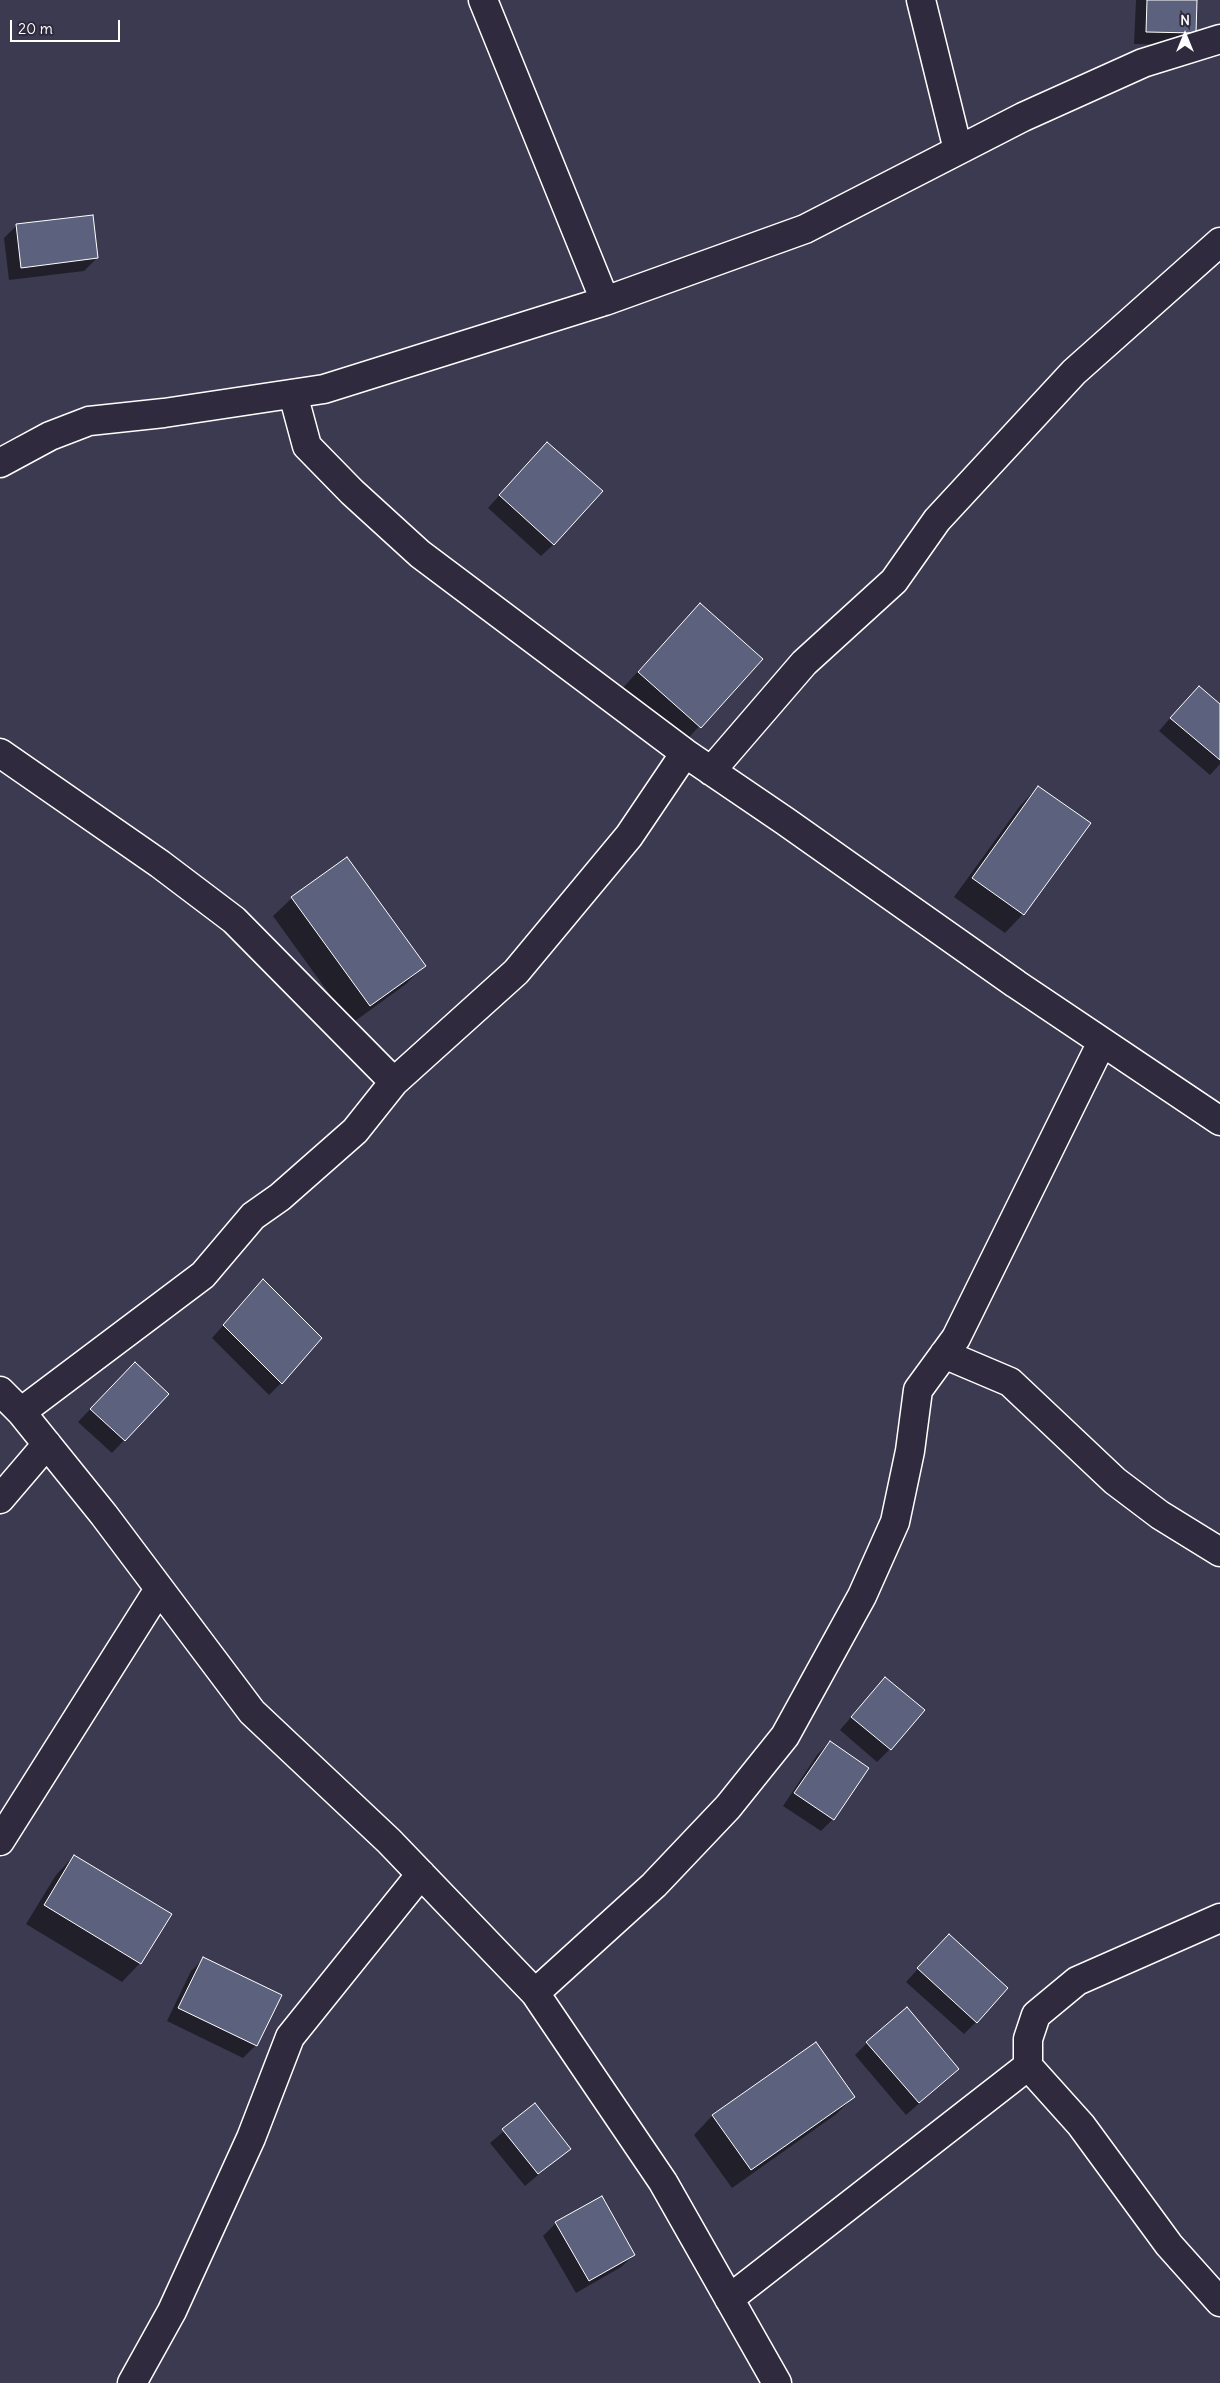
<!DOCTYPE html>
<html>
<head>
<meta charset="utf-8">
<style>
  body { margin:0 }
  #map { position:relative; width:1220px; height:2383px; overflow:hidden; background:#3c3a50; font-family:Delius,sans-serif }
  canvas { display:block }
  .north { position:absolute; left:1160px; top:10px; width:50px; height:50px; -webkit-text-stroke:4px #2f2a3d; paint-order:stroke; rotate:0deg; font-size:14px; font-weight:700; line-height:20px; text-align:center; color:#fff }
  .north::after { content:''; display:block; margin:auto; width:18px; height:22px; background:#fff; clip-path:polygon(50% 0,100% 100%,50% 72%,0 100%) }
  .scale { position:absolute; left:10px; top:20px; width:110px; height:22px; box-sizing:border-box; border:2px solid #fff; border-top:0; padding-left:6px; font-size:15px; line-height:18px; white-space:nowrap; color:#fff; -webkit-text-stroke:4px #2f2a3d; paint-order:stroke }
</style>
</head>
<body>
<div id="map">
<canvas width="1220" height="2383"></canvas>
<div class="north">N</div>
<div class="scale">20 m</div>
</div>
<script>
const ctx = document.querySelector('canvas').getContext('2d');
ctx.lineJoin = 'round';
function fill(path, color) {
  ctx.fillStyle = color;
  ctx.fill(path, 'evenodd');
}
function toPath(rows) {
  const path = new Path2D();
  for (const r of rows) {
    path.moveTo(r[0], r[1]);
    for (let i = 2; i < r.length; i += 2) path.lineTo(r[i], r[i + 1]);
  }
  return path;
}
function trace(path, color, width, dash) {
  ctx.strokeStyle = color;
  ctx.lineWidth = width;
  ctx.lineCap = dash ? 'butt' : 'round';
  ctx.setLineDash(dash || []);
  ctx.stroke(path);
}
fill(toPath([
  [1136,0,1196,0,1194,33,1182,45,1134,44],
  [17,225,97,258,84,271,9,280,4,238],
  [535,456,554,544,541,556,488,508],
  [700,604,761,659,681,746,620,691],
  [1186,700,1220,706,1220,764,1210,775,1159,731],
  [1038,787,1023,914,1005,933,954,897,1020,806],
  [347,858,424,966,406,984,351,1024,273,916,292,898],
  [263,1281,281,1383,269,1395,212,1338],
  [122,1376,167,1394,112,1453,78,1422],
  [885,1678,890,1749,877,1762,840,1730],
  [830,1742,833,1819,821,1831,783,1806,817,1755],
  [74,1856,140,1963,122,1982,26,1924,56,1875],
  [937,1948,976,2022,964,2034,906,1982],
  [204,1958,256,2045,243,2058,167,2021,191,1971],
  [816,2043,854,2097,835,2115,732,2188,694,2135,712,2116],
  [867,2043,958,2069,906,2115,855,2055],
  [535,2105,569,2149,525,2186,490,2143],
  [556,2223,634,2255,621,2267,576,2293,543,2236]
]), '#0007');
const building = toPath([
  [1147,0,1197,0,1196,33,1146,32,1147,0],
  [93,215,98,258,21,268,16,224,93,215],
  [547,442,603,491,554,545,499,495,547,442],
  [700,603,763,659,701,728,638,672,700,603],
  [1199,686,1220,704,1220,760,1170,718,1199,686],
  [1038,786,1091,823,1024,915,972,878,1038,786],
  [347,857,426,966,370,1006,291,897,347,857],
  [263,1279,322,1338,282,1384,223,1325,263,1279],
  [135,1362,169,1394,125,1441,90,1409,135,1362],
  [885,1677,925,1710,891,1750,851,1717,885,1677],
  [830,1741,869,1768,834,1820,794,1793,830,1741],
  [74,1855,172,1914,141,1964,44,1905,74,1855],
  [949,1934,1008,1988,977,2023,917,1968,949,1934],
  [203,1957,282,1995,257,2046,178,2008,203,1957],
  [907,2007,959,2069,919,2103,866,2042,907,2007],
  [816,2042,855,2097,751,2170,712,2115,816,2042],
  [535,2103,571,2149,538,2174,502,2129,535,2103],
  [602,2196,635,2255,589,2281,555,2222,602,2196]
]);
fill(building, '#5c617d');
trace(building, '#fff', 1);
const street = toPath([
  [483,0,605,301],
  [921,0,958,150],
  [293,394,307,446,352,492,420,554,685,753,785,821,1016,984,1220,1121],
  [0,463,50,436,89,421,164,413,324,389,605,301,805,229,1023,117,1143,63,1220,39],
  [0,753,160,864,234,920,394,1082],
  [711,771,804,663,894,581,937,520,1074,372,1220,242],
  [944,1354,1010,1382,1115,1481,1160,1515,1220,1552],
  [0,1391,21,1412,104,1515,252,1712,389,1841,535,1993,663,2182,777,2383],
  [21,1412,203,1275,253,1216,280,1197,355,1131,394,1082,516,972,629,836,685,753],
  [0,1499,47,1444],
  [0,1841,159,1589],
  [535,1993,654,1885,728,1807,785,1736,862,1596,895,1522,910,1451,918,1390,956,1338,1102,1042],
  [1028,2066,1081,2125,1169,2245,1220,2302],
  [729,2299,1028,2066,1028,2039,1036,2015,1077,1981,1220,1918],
  [132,2383,172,2311,251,2138,290,2037,421,1874]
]);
trace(street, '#fff', 31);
trace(street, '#2f2a3d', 28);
</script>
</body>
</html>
